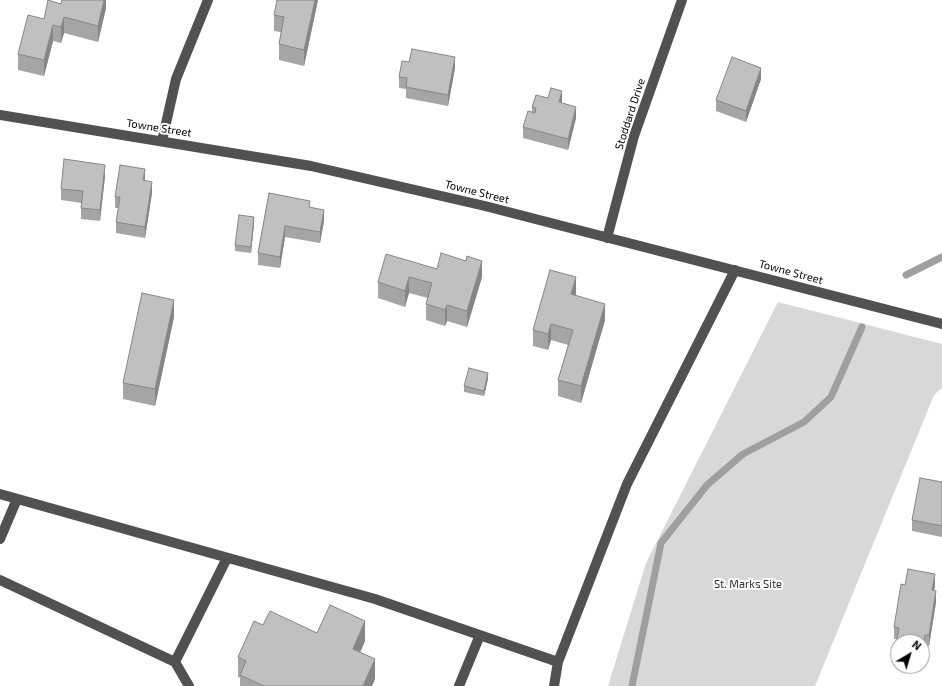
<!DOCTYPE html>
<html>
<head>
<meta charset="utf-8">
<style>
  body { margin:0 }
  #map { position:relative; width:942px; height:686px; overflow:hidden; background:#fff; font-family:"Exo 2",sans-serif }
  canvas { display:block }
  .north { position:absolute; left:890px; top:634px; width:40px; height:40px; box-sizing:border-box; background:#fff; border:1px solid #999; border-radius:50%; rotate:38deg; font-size:11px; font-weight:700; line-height:16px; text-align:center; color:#000 }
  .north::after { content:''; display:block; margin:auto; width:14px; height:18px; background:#000; clip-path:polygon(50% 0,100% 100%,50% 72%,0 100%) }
</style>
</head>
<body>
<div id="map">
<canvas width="942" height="686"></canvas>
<div class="north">N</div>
</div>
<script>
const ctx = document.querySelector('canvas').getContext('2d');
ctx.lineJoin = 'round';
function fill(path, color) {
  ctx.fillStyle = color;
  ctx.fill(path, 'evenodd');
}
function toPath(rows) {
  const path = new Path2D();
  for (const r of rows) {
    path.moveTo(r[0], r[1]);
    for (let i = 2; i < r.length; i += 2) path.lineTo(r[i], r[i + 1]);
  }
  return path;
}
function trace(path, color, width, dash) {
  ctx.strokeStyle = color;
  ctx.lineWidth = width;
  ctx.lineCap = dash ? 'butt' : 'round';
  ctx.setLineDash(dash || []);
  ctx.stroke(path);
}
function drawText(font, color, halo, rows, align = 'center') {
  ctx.font = font + ' "Exo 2",sans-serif';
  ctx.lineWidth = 4;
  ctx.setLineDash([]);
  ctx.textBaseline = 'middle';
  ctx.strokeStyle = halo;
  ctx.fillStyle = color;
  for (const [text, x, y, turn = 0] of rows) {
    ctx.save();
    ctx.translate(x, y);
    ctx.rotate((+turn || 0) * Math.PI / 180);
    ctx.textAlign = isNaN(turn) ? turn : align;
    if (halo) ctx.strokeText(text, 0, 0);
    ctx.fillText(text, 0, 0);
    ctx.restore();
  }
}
fill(toPath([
  [778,302,942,344,942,388,934,395,815,686,608,686,646,563]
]), '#d8d8d8');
trace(toPath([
  [906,275,942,257],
  [632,686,661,543,707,485,743,454,804,422,831,397,862,327]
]), '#9f9f9f', 7);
trace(toPath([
  [0,115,311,166,485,206,942,324],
  [162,141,176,79,208,0],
  [607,238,634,136,682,0],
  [0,494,375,599,558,662],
  [0,539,17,499],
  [0,580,175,662,227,558],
  [175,662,189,686],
  [459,686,480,635],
  [554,686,558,662,627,484,735,270]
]), '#515151', 10);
fill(toPath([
  [106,0,106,8,98,42,64,33,61,43,53,41,44,76,18,70,18,54,44,19,61,4],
  [318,0,304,66,279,60,279,44,281,32,274,31,274,15],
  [409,62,455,68,448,106,406,98,406,89,399,88,399,77],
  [761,79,746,122,716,111,716,100],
  [562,103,576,118,568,150,523,138,523,127,532,112,532,107],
  [105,176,100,221,81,219,81,203,61,200,61,189],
  [144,181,152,193,145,238,116,233,116,222,119,208,115,208,115,197],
  [269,193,310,207,324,221,320,243,285,237,280,268,258,265,258,253],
  [254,223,251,253,235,251,235,245],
  [437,269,482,277,467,327,447,321,445,326,426,320,426,304,428,298,409,293,405,307,378,298,378,282],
  [576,293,576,295,605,320,581,403,558,396,558,380,568,345,551,340,548,350,533,346,533,330],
  [174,317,155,406,123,399,123,383],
  [488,379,484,396,464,392,464,386],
  [942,482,942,537,912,531,912,520],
  [905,585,935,585,934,591,936,602,929,646,925,646,922,663,922,642,898,642,898,662,895,662,895,650,897,639,894,639,894,627],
  [263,625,317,633,365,641,360,652,375,679,372,686,240,686,240,678,238,677,238,657]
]), '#a5a5a5');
fill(toPath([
  [104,0,106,0,106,8,98,42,98,26],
  [315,0,318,0,304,66,304,50],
  [64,17,64,33,61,43,61,27],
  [53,25,53,41,44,76,44,60],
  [455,57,455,68,448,106,448,95],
  [761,68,761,79,746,122,746,111],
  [562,91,562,102,559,113,559,102],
  [576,107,576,118,568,150,568,139],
  [105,165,105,176,100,221,100,210],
  [145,169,145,180,143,192,143,180],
  [152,182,152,193,145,238,145,227],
  [324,210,324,221,320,243,320,232],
  [254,217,254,223,251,253,251,247],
  [285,226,285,237,280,268,280,257],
  [482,261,482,277,467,327,467,311],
  [409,277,409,293,405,307,405,291],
  [576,277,576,293,571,310,571,294],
  [174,300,174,317,155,406,155,389],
  [605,304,605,320,581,403,581,386],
  [447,305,447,321,445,326,445,310],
  [551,324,551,340,548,350,548,334],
  [488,373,488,379,484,396,484,391],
  [935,574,935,585,932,602,932,590],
  [936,591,936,602,929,646,929,635],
  [365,621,365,641,353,669,353,649],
  [925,635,925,646,922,663,922,651],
  [375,659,375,679,372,686,363,686]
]), '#868686');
const building = toPath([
  [48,0,61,4,62,0,104,0,98,26,64,17,61,27,53,25,44,60,18,54,28,15,44,19,48,0],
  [277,0,315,0,304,50,279,44,284,17,274,15,277,0],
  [412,49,455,57,448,95,406,87,407,78,399,77,402,61,409,62,412,49],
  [732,57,761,68,746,111,716,100,732,57],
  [551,88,562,91,559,102,576,107,568,139,523,127,528,111,535,113,536,108,532,107,536,95,548,98,551,88],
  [64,159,105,165,100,210,81,208,83,191,61,189,64,159],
  [120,165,145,169,143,180,152,182,145,227,116,222,120,197,115,197,120,165],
  [269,193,310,201,309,207,324,210,320,232,285,226,280,257,258,253,269,193],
  [239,215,254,217,251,247,235,245,239,215],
  [441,253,466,261,467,256,482,261,467,311,447,305,445,310,426,304,432,283,409,277,405,291,378,282,386,254,437,269,441,253],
  [550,270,576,277,571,294,605,304,581,386,558,380,573,330,551,324,548,334,533,330,550,270],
  [142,293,174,300,155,389,123,383,142,293],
  [469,368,488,373,484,391,464,386,469,368],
  [920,478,942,482,942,526,912,520,920,478],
  [908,569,935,574,932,590,936,591,929,635,925,635,922,651,922,642,898,642,898,651,895,650,899,628,894,627,901,584,905,585,908,569],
  [330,605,365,621,353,649,375,659,363,686,264,686,240,675,246,661,238,657,254,621,263,625,270,611,317,633,330,605]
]);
fill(building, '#c0c0c0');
trace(building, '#868686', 1);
drawText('11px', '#000', '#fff', [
  ["Stoddard Drive",630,114,-72],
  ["Towne Street",159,128,9],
  ["Towne Street",477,192,14],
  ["Towne Street",791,272,15]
]);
drawText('11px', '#2f2f2f', '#fff', [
  ["St. Marks Site",748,584]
]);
</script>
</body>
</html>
